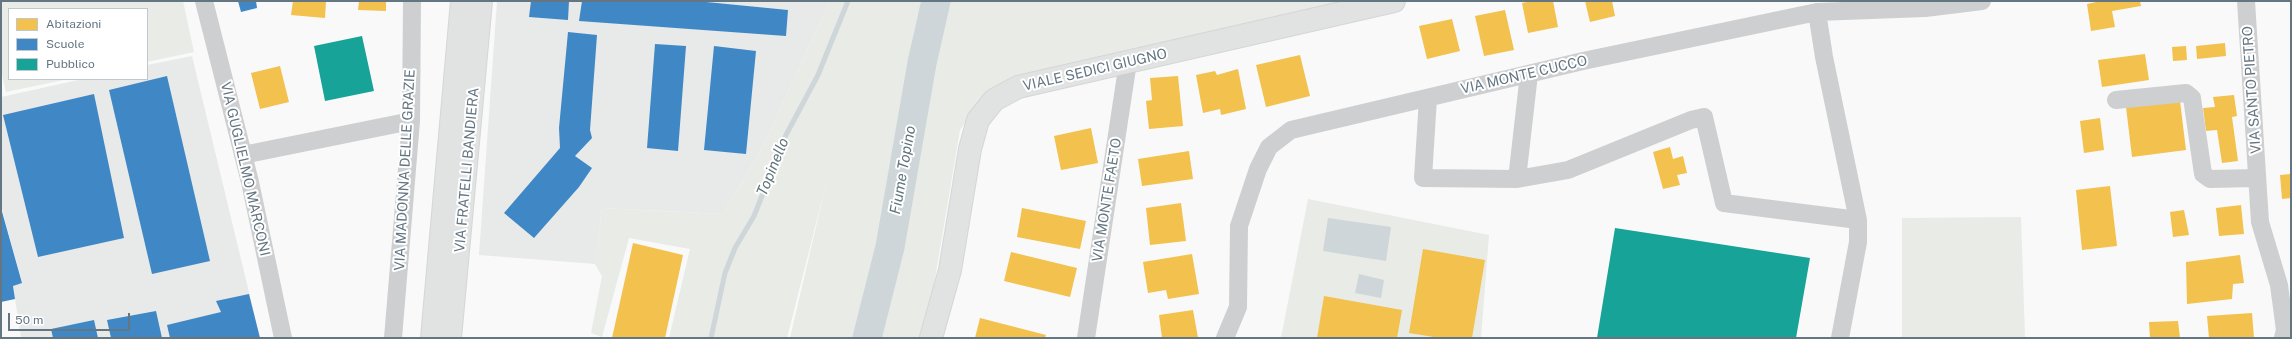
<!DOCTYPE html>
<html>
<head>
<meta charset="utf-8">
<style>
  body { margin:0 }
  #map { position:relative; width:2292px; height:339px; overflow:hidden; background:#f9f9f9; font-family:"Public Sans",sans-serif }
  canvas { display:block }
  .frame { position:absolute; inset:0; border:2px solid #657683; pointer-events:none }
  .legend { position:absolute; left:8px; top:8px; width:140px; height:72px; box-sizing:border-box; background:#fff; border:1px solid #c1c8cd; margin:0; padding:5px 7px; list-style:none; font-size:12px; color:#657683 }
  .legend li { display:flex; align-items:center; gap:8px; height:20px }
  .legend b { width:20px; border:1px solid #c1c8cd }
  .scale { position:absolute; left:8px; top:313px; width:122px; height:18px; box-sizing:border-box; border:2px solid #657683; border-top:0; padding-left:5px; font-size:12px; line-height:14px; white-space:nowrap; color:#657683; -webkit-text-stroke:3px #fff; paint-order:stroke }
</style>
</head>
<body>
<div id="map">
<canvas width="2292" height="339"></canvas>
<div class="frame"></div>
<ul class="legend">
<li><b style="height:11px;background:#f2c14e"></b>Abitazioni</li>
<li><b style="height:11px;background:#3f88c5"></b>Scuole</li>
<li><b style="height:11px;background:#17a398"></b>Pubblico</li>
</ul>
<div class="scale">50 m</div>
</div>
<script>
const ctx = document.querySelector('canvas').getContext('2d');
ctx.lineJoin = 'round';
function fill(path, color) {
  ctx.fillStyle = color;
  ctx.fill(path, 'evenodd');
}
function toPath(rows) {
  const path = new Path2D();
  for (const r of rows) {
    path.moveTo(r[0], r[1]);
    for (let i = 2; i < r.length; i += 2) path.lineTo(r[i], r[i + 1]);
  }
  return path;
}
function trace(path, color, width, dash) {
  ctx.strokeStyle = color;
  ctx.lineWidth = width;
  ctx.lineCap = dash ? 'butt' : 'round';
  ctx.setLineDash(dash || []);
  ctx.stroke(path);
}
function drawText(font, color, halo, rows, align = 'center') {
  ctx.font = font + ' "Public Sans",sans-serif';
  ctx.lineWidth = 4;
  ctx.setLineDash([]);
  ctx.textBaseline = 'middle';
  ctx.strokeStyle = halo;
  ctx.fillStyle = color;
  for (const [text, x, y, turn = 0] of rows) {
    ctx.save();
    ctx.translate(x, y);
    ctx.rotate((+turn || 0) * Math.PI / 180);
    ctx.textAlign = isNaN(turn) ? turn : align;
    if (halo) ctx.strokeText(text, 0, 0);
    ctx.fillText(text, 0, 0);
    ctx.restore();
  }
}
fill(toPath([
  [497,1,830,1,761,150,723,214,602,208,595,264,479,255],
  [192,56,260,338,21,338,13,286,22,282,1,206,1,97,83,79,147,79,147,65]
]), '#e8e9e9');
fill(toPath([
  [1,1,183,1,194,52,147,62,147,9,9,9,9,79,68,79,6,92,1,71],
  [830,1,1342,1,1054,70,989,90,960,130,927,326,923,338,790,338,826,184,787,338,669,338,690,249,629,238,602,337,591,333,602,276,595,264,602,208,723,214,761,150],
  [1308,199,1489,235,1481,338,1281,338],
  [2021,217,2025,338,1902,338,1902,218]
]), '#e8ebe6');
fill(toPath([
  [1328,218,1391,227,1386,261,1323,251],
  [1359,274,1384,280,1381,298,1355,293]
]), '#ced6d9');
fill(toPath([
  [293,1,326,1,325,18,291,15],
  [359,1,386,1,386,11,358,10],
  [1532,1,1553,1,1558,27,1528,33,1522,3],
  [1585,1,1612,1,1615,16,1590,22],
  [2101,1,2140,1,2141,6,2112,11,2115,27,2091,31,2087,4],
  [1505,10,1514,50,1484,56,1475,16],
  [1452,19,1460,51,1427,59,1419,26],
  [2225,43,2226,56,2197,59,2196,46],
  [2186,46,2187,60,2173,61,2172,47],
  [2145,54,2149,80,2102,87,2098,60],
  [1300,55,1310,96,1266,107,1256,65],
  [280,66,289,102,260,109,251,73],
  [1238,69,1246,109,1221,115,1220,109,1203,113,1196,75,1215,71,1217,75],
  [1178,76,1183,126,1149,129,1146,101,1152,100,1150,78],
  [2234,95,2237,116,2232,117,2238,161,2222,163,2217,130,2206,131,2203,108,2215,107,2213,97],
  [2180,101,2186,150,2132,157,2126,107],
  [2100,118,2104,150,2084,153,2080,121],
  [1091,128,1098,163,1061,170,1054,136],
  [1670,147,1673,159,1683,156,1687,173,1677,175,1680,185,1663,189,1653,152],
  [1189,151,1193,179,1142,186,1138,159],
  [2291,174,2291,198,2282,199,2280,175],
  [2110,186,2117,246,2082,250,2076,190],
  [1181,203,1186,241,1150,245,1146,208],
  [2241,205,2244,234,2219,236,2216,208],
  [1022,208,1086,221,1080,249,1017,237],
  [2184,210,2189,235,2173,237,2170,212],
  [633,243,683,255,665,338,612,338],
  [1423,249,1485,260,1472,338,1440,338,1409,333],
  [1011,252,1077,268,1070,297,1004,281],
  [1192,254,1199,294,1168,299,1166,290,1148,293,1143,262],
  [2240,255,2244,283,2233,284,2232,299,2187,304,2186,262],
  [1324,296,1402,310,1397,338,1317,338],
  [1193,310,1198,338,1162,338,1159,315],
  [2252,313,2254,338,2209,338,2207,316],
  [980,318,1046,335,1045,338,975,338],
  [2178,321,2180,338,2150,338,2149,322]
]), '#f2c14e');
fill(toPath([
  [238,1,256,1,257,8,241,12],
  [531,1,569,1,568,20,529,17],
  [582,1,696,1,788,10,786,36,579,21],
  [568,32,597,35,590,130,592,138,575,156,592,168,579,187,534,238,504,213,560,148,559,128],
  [655,44,686,46,678,151,647,148],
  [714,46,756,51,746,154,704,150],
  [167,76,210,261,152,274,109,90],
  [94,94,124,238,38,257,3,115],
  [1,208,22,283,13,286,15,299,1,302],
  [249,294,260,338,170,338,167,325,221,312,216,301],
  [156,311,162,338,111,338,107,320],
  [94,320,98,338,53,338,51,329]
]), '#3f88c5');
fill(toPath([
  [362,36,374,91,325,101,314,46],
  [1615,228,1810,258,1796,338,1597,338]
]), '#17a398');
trace(toPath([
  [711,338,725,273,735,248,754,216,786,135,818,75,848,1]
]), '#ced6d9', 5);
trace(toPath([
  [867,338,890,247,922,63,936,1]
]), '#ced6d9', 29);
const secondary = toPath([
  [432,338,462,1],
  [450,338,481,1],
  [931,338,950,270,970,149,978,120,994,100,1018,87,1394,1]
]);
trace(secondary, '#d5d6d7', 24);
trace(toPath([
  [204,1,250,182,283,338],
  [2246,1,2260,222,2279,285,2285,330,2283,338],
  [1428,98,1423,178,1517,179,1568,170,1691,120,1704,117,1724,203,1858,220,1824,57,1817,12],
  [2116,100,2186,93,2192,98,2203,174,2210,179,2257,178],
  [243,155,411,121],
  [1517,179,1529,74],
  [393,338,411,121,412,1],
  [1086,338,1128,62],
  [1225,338,1238,307,1239,226,1258,169,1269,147,1291,130,1583,61,1817,12,1925,8,1982,1],
  [1840,338,1858,242,1858,220]
]), '#cecfd0', 18);
trace(secondary, '#e1e2e2', 22);
drawText('14px', '#657683', '#fff', [
  ["VIALE SEDICI GIUGNO",1095,70,-13],
  ["VIA MONTE CUCCO",1524,75,-13],
  ["VIA SANTO PIETRO",2252,90,-94],
  ["VIA GUGLIELMO MARCONI",245,169,77],
  ["VIA MADONNA DELLE GRAZIE",405,170,-87],
  ["VIA FRATELLI BANDIERA",467,170,-85],
  ["VIA MONTE FAETO",1107,200,-81]
]);
drawText('italic 15px', '#60757c', '#fff', [
  ["Topinello",773,167,-68],
  ["Fiume Topino",903,170,-80]
]);
</script>
</body>
</html>
